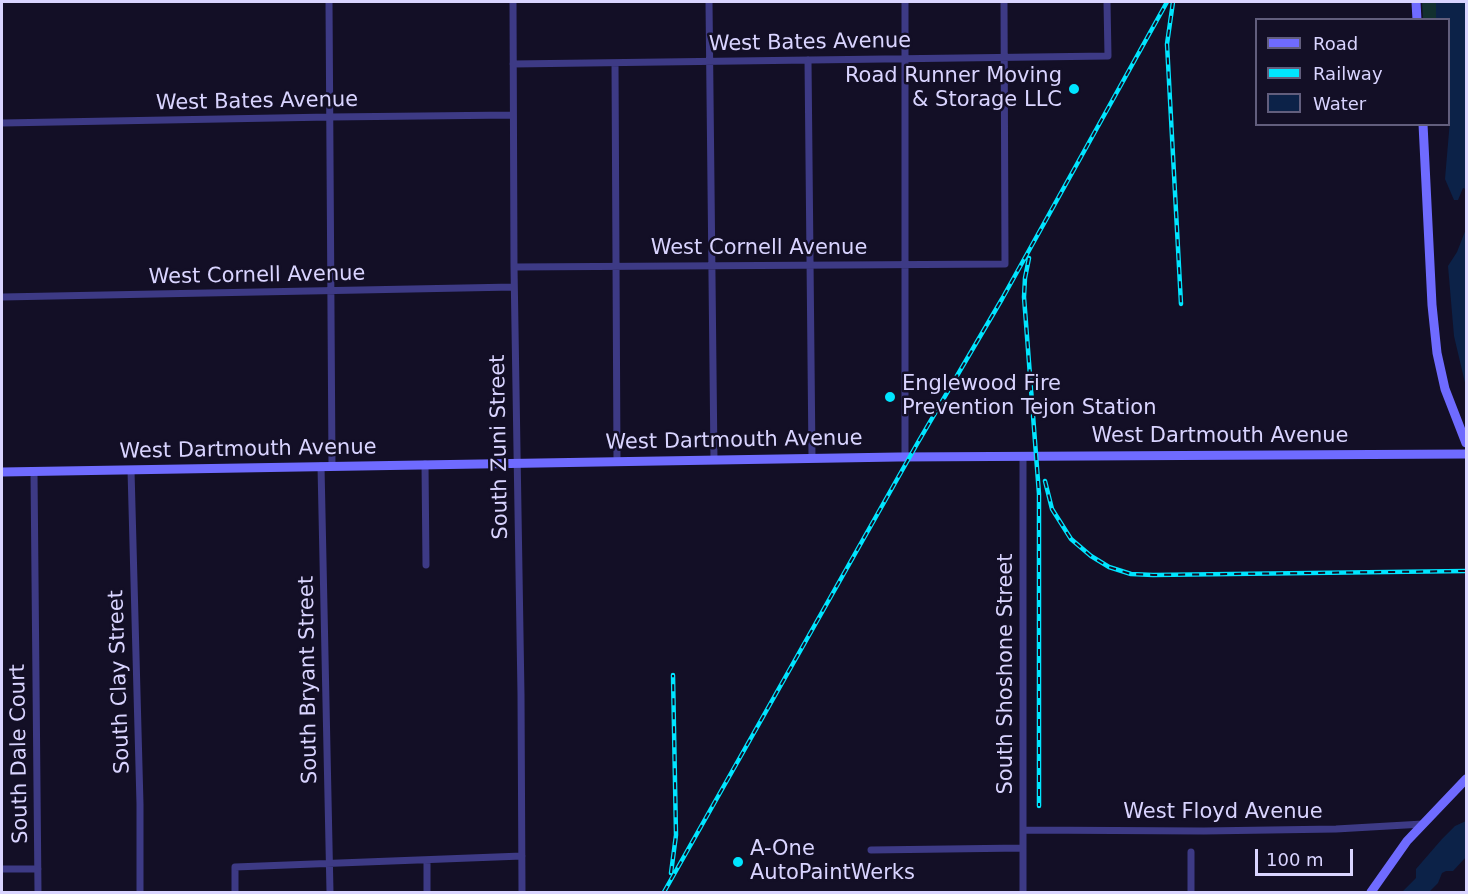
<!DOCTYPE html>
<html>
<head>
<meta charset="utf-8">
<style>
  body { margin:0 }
  #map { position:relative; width:1468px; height:894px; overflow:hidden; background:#130f26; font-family:"DejaVu Sans",sans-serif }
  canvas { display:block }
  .frame { position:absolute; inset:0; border:3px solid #d9d4ff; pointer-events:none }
  .legend { position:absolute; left:1255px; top:18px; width:195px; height:108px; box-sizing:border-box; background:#130f26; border:2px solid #625e7d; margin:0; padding:8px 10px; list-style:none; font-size:18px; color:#d9d4ff }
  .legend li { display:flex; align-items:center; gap:12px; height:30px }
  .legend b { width:30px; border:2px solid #625e7d }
  .scale { position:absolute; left:1255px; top:849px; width:98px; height:27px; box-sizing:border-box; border:3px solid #d9d4ff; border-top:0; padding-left:8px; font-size:18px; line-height:21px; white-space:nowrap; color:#d9d4ff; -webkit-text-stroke:4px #130f26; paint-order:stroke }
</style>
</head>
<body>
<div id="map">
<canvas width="1468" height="894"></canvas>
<div class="frame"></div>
<ul class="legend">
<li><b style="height:8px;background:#6f6bff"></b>Road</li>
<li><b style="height:8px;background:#00e5ff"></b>Railway</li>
<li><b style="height:16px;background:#0c2248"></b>Water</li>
</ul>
<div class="scale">100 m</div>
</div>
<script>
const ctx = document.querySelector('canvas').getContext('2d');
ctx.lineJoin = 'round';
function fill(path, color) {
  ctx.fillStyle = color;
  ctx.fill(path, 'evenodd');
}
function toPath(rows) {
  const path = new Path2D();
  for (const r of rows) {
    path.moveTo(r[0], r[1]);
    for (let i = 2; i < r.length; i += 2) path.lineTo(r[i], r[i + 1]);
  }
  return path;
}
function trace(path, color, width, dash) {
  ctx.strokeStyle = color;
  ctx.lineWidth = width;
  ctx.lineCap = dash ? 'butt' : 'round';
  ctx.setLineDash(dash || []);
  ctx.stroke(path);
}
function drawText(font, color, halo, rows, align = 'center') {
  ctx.font = font + ' "DejaVu Sans",sans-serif';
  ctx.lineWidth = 5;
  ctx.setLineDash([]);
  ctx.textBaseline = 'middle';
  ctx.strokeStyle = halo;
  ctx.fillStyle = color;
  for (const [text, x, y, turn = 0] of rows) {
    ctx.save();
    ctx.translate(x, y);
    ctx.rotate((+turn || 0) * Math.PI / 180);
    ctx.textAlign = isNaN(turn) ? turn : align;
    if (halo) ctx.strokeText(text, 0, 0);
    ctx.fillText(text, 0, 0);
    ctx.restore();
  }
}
fill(toPath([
  [1422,2,1436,2,1436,19,1423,19]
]), '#12302f');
fill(toPath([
  [1436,2,1466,2,1466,189,1463,188,1458,200,1454,200,1445,179,1450,120,1448,107,1448,20,1436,19],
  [1466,229,1466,387,1454,336,1448,266,1457,252],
  [1466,821,1466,857,1453,871,1446,871,1442,873,1438,883,1429,892,1402,892,1416,878,1416,869,1442,839,1455,826]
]), '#0c2248');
trace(toPath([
  [329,2,332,466],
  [513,2,514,267,521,694,522,892],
  [709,2,714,460],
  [905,2,905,457],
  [808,60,812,458],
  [615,63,617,461],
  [513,64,1108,56,1107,2],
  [2,123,330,117,513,115],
  [514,267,1005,264,1004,2],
  [2,297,514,287],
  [425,464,426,565],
  [321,466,330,892],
  [131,470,140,804,140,892],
  [34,472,38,892],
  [1023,830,1204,831,1336,829,1423,824],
  [871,850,1023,848],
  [1191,852,1191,892],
  [427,861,427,892],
  [2,869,38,869],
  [235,892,235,867,522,856],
  [1023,892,1023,456]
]), '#3d3a85', 7);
trace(toPath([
  [1416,2,1417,20],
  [1423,124,1432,305,1437,353,1445,389,1466,443],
  [2,472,898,457,1466,454],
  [1371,892,1407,841,1466,779]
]), '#6f6bff', 9);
const rail = toPath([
  [1173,2,1167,44,1181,304],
  [1029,258,1025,278,1024,297,1039,494,1039,806],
  [1045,481,1052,509,1071,539,1091,556,1109,567,1131,574,1153,575,1466,571],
  [671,873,676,835,673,675],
  [664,892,917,444,1002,299,1167,2]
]);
trace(rail, '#00e5ff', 4.5);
trace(rail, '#130f26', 2, [7]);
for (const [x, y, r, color] of [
  [1074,89,6,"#00e5ff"],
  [890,397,6,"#00e5ff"],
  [738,862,6,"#00e5ff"]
]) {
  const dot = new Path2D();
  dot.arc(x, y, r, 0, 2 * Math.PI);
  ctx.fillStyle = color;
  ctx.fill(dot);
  trace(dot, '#130f26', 2);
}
drawText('21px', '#d9d4ff', '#130f26', [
  ["West Bates Avenue",810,43,-1],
  ["West Bates Avenue",257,102,-1],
  ["West Cornell Avenue",759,249],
  ["West Cornell Avenue",257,276,-1],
  ["West Dartmouth Avenue",1220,437],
  ["West Dartmouth Avenue",734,441,-1],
  ["South Zuni Street",500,447,-91],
  ["West Dartmouth Avenue",248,450,-1],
  ["South Shoshone Street",1007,674,-90],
  ["South Bryant Street",309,680,-91],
  ["South Clay Street",120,682,-92],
  ["South Dale Court",20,754,-91],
  ["West Floyd Avenue",1223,813]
]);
drawText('21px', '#d9d4ff', '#130f26', [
  ["Road Runner Moving",1062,77,"right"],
  ["& Storage LLC",1062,101,"right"],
  ["Englewood Fire",902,385],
  ["Prevention Tejon Station",902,409],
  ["A-One",750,850],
  ["AutoPaintWerks",750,874]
], 'left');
</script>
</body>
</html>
